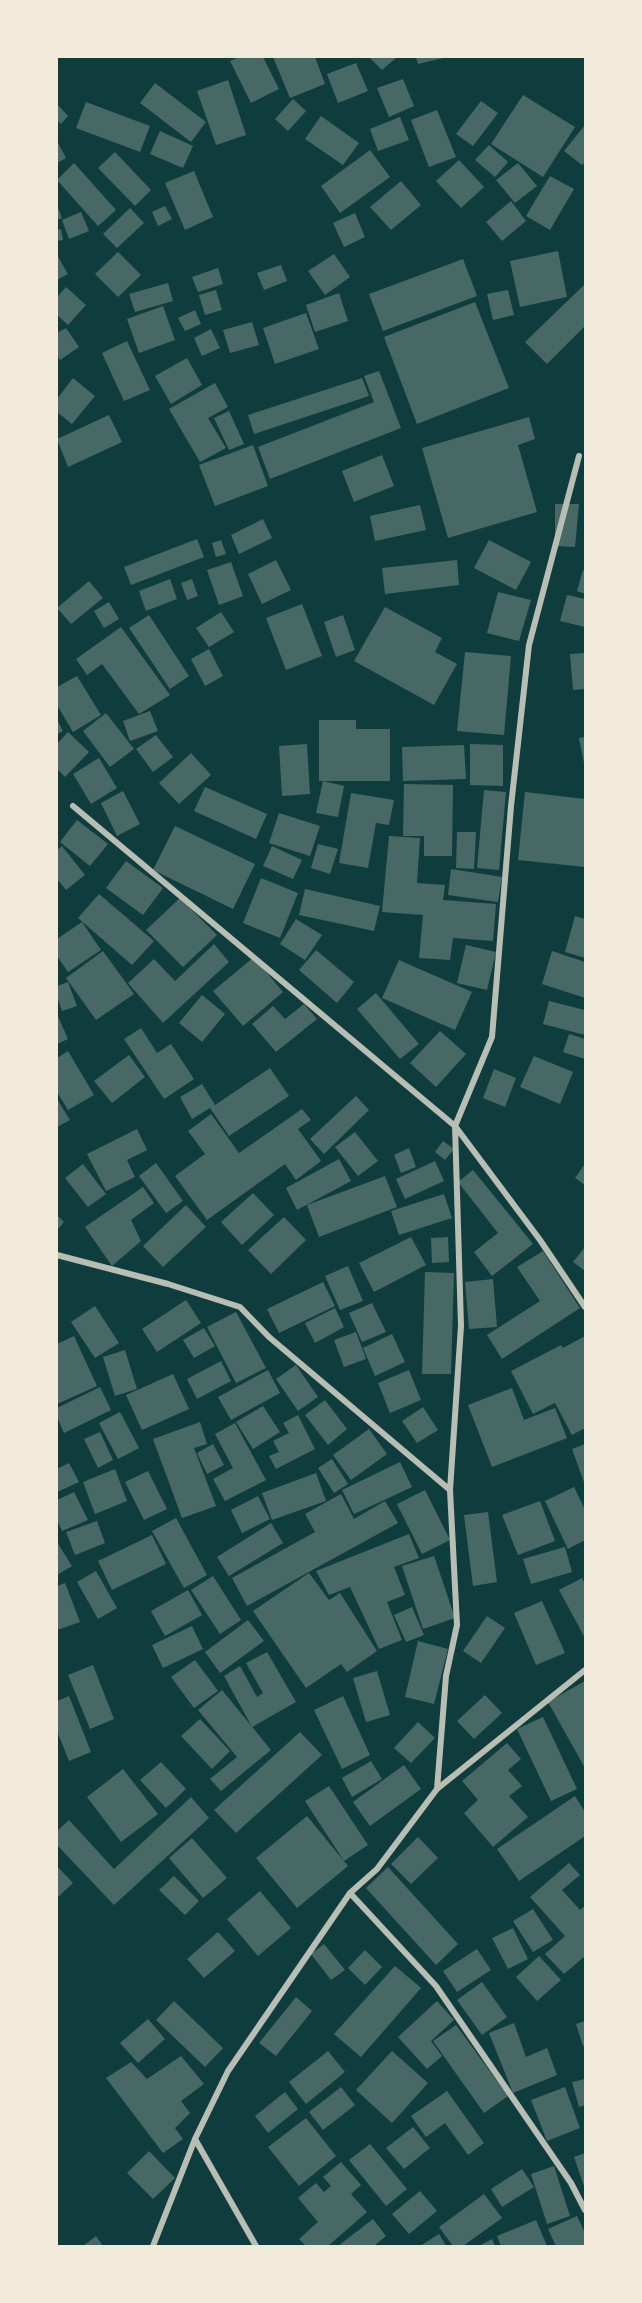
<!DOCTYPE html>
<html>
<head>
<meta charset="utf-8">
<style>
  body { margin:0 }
  #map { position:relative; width:642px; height:2303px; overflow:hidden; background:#0f3d3e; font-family:Bitter,serif }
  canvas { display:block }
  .frame { position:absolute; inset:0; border:58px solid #f1e9da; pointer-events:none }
</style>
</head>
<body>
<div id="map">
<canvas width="642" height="2303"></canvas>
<div class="frame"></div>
</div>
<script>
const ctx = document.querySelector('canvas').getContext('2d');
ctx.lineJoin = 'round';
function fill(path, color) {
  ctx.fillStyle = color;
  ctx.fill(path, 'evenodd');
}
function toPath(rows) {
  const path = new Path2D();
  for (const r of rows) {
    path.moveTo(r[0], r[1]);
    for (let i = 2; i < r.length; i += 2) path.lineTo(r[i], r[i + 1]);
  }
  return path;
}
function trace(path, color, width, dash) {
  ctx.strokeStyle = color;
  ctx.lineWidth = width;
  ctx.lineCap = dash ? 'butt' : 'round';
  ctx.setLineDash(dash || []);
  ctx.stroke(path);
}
fill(toPath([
  [239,57,263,57,279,89,251,103,230,61],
  [273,57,315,57,325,84,290,98],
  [369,57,397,57,382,70],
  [416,57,443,57,443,58,418,64],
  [356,63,368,91,338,103,327,74],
  [403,79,414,106,389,117,377,88],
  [228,80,246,135,216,145,197,91],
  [155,83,206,122,191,142,140,103],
  [523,95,575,127,543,177,491,144],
  [293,99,306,111,288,131,275,119],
  [481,101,498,113,473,146,456,134],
  [86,102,150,126,140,152,76,128],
  [57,104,68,116,61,124,57,120],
  [437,110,456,157,429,167,411,120],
  [321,116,359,143,343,165,305,139],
  [400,117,409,140,378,151,370,129],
  [585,125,585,162,582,165,564,151],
  [160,131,193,146,183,168,150,154],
  [57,141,66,158,57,163],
  [489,145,508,162,495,177,475,160],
  [370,150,390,177,340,213,321,186],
  [115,152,151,190,135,206,98,168],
  [459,160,484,187,461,208,436,181],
  [74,163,116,210,98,226,57,180],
  [518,163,537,186,515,203,496,180],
  [194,171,213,217,185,230,165,183],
  [550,176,574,189,550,230,526,216],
  [401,181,421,205,391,230,370,207],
  [511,201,526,221,502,241,486,222],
  [57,205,62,218,57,220],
  [165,206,172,219,158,226,152,212],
  [130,208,144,223,117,248,103,234],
  [81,212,89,231,69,239,62,220],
  [355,213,365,237,344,247,333,223],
  [61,229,63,240,57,241,57,230],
  [558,251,567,297,520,307,510,261],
  [118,252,141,275,118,297,95,274],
  [334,254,350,277,325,295,308,271],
  [57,255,68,274,57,280],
  [463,259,477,296,383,331,369,294],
  [281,265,287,281,264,290,257,273],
  [218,268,223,284,198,292,192,277],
  [168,283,173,301,135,312,129,294],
  [585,284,585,326,547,364,525,342],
  [66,287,86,305,68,325,57,315,57,297],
  [216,290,222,310,205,315,199,295],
  [508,290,514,315,493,320,487,294],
  [339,293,348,321,315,332,306,305],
  [475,302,509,388,417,424,384,337],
  [163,306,175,340,139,353,127,319],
  [195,310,201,324,185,331,178,318],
  [306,313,319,349,275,364,263,328],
  [252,322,259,345,230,353,223,330],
  [66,328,79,347,60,360,57,356,57,333],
  [211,329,220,348,202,356,194,338],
  [127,341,150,390,124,401,102,353],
  [187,358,202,385,171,404,155,376],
  [379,371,401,428,270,479,258,447,374,402,364,376],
  [73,378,95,396,72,424,57,412,57,399],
  [362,378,369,396,254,434,248,415],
  [215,383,228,407,208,418,226,448,200,462,169,409],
  [229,411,244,444,229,450,214,418],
  [109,415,122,442,68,467,57,439],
  [529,417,535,439,518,445,537,512,448,538,422,448],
  [253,445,268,486,215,506,199,465],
  [382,455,394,486,354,502,342,471],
  [555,504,579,504,575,547,555,546],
  [420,505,426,530,375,541,370,516],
  [263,519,272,538,239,554,231,535],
  [197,539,204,557,131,585,124,567],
  [221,540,226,554,216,557,212,543],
  [489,540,531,562,516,590,474,568],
  [276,560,291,590,262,604,248,574],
  [457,560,459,585,385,594,382,568],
  [231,562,243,596,219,605,207,570],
  [583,570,585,571,585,594,577,591],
  [170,579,177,599,146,611,139,591],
  [192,579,198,596,187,600,181,583],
  [89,581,103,598,71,624,57,608],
  [498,592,531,600,519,641,487,633],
  [567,595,585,599,585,627,560,621],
  [109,602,119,619,104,628,94,611],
  [302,604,322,656,286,670,266,618],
  [385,607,442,638,435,652,457,664,434,705,354,661],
  [221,612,234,632,209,647,196,628],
  [149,615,189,676,170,689,129,628],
  [343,615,355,650,336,657,324,622],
  [121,627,170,695,139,714,102,664,87,675,76,659],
  [209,649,223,676,205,686,191,659],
  [465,652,511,656,504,735,457,731],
  [585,653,585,689,573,690,570,654],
  [77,676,101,715,73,732,57,705,57,687],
  [150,711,158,731,130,741,123,721],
  [106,713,134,749,110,767,83,731],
  [57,720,63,731,57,734],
  [319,720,356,720,356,729,390,729,390,781,319,781],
  [68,732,89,752,65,777,57,769,57,744],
  [156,735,173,757,153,772,136,749],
  [585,737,585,763,584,763,579,738],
  [307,744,310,794,282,796,279,746],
  [470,744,503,745,503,786,470,785],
  [464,745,466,779,403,781,402,747],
  [191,753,211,775,179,804,159,783],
  [99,758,117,788,91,804,73,774],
  [323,781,344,786,338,817,316,813],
  [404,784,453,785,452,856,424,856,424,836,403,836],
  [205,787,267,814,256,839,194,811],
  [484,790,506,792,499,870,477,868],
  [123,791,140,824,117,836,101,803],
  [525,792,585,799,585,867,518,860],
  [351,793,394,800,389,825,376,823,368,868,339,863],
  [279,813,320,826,310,856,269,843],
  [77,820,108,844,90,866,60,842],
  [175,826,255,864,233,909,153,870],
  [457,832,476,832,474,869,456,868],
  [389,836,420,838,417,883,445,885,443,900,496,904,493,941,453,938,450,960,419,958,423,915,382,912],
  [318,844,338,849,330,874,311,868],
  [62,846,85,875,66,890,57,879,57,850],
  [272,846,302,860,293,879,263,866],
  [126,861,163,888,143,915,106,888],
  [451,869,502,877,498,902,448,895],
  [261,878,298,893,280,938,243,923],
  [305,889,380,906,374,931,299,915],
  [99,894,154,941,132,965,78,918],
  [180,898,217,935,183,967,146,930],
  [575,916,585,919,585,958,565,952],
  [296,919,322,935,305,960,280,944],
  [82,922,101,950,68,972,57,956,57,939],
  [214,944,229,962,163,1023,128,983,154,959,175,981],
  [466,945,496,952,487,990,457,983],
  [316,950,354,982,337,1003,299,970],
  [103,951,134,994,96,1020,66,978],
  [552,951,585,962,585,998,542,984],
  [254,957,283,992,243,1026,213,991],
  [399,960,472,992,455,1030,382,998],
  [68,982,77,1006,62,1011,57,997,57,986],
  [376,993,419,1044,400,1059,357,1009],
  [202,995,225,1014,202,1042,179,1023],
  [549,1001,585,1010,585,1035,543,1024],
  [304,1004,317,1019,276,1052,252,1024,273,1006,285,1019],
  [57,1014,68,1039,57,1044],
  [141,1028,157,1053,171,1044,194,1079,164,1099,124,1039],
  [440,1031,466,1054,436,1087,410,1063],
  [569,1034,585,1039,585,1059,563,1052],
  [68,1051,94,1095,68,1110,57,1092,57,1058],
  [129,1055,145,1077,112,1103,94,1081],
  [534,1056,573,1072,560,1104,520,1087],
  [270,1068,289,1096,229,1136,210,1108,192,1119,180,1097,202,1084,215,1105],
  [494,1069,516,1078,505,1107,483,1098],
  [356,1096,369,1110,324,1154,310,1139],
  [57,1099,70,1120,57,1127],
  [302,1109,311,1120,298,1129,321,1161,296,1180,285,1164,207,1220,175,1176,205,1154,188,1131,211,1114,239,1153],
  [137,1129,147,1150,127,1160,135,1177,106,1191,87,1154],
  [355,1132,378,1161,358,1176,335,1147],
  [443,1141,454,1149,445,1160,435,1152],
  [409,1148,416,1167,401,1173,394,1155],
  [339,1159,351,1181,297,1210,286,1188],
  [435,1161,444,1181,405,1199,396,1179],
  [156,1163,183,1201,166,1213,139,1176],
  [83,1164,106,1194,88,1207,65,1178],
  [585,1164,585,1185,575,1178],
  [473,1170,533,1244,492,1276,474,1252,498,1233,458,1182],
  [385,1176,397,1207,319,1237,307,1205],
  [143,1187,154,1203,131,1220,141,1241,112,1266,85,1227],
  [253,1193,274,1215,242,1245,221,1222],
  [444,1194,452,1218,399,1235,391,1211],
  [186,1205,206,1227,163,1267,143,1246],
  [57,1215,64,1222,57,1230],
  [284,1217,306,1240,271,1274,248,1250],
  [411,1237,426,1265,374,1292,359,1263],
  [448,1237,449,1262,432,1263,431,1238],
  [585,1247,585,1271,573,1262],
  [543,1251,580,1308,502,1359,487,1335,540,1301,517,1267],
  [348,1266,363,1301,340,1310,325,1276],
  [425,1272,454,1273,451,1374,422,1374],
  [493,1279,497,1327,469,1329,465,1282],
  [323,1282,335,1306,279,1333,267,1309],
  [186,1300,201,1323,157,1352,142,1329],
  [372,1303,386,1332,362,1342,349,1313],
  [95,1306,119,1343,95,1358,71,1322],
  [335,1308,344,1327,315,1343,305,1323],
  [236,1312,266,1368,236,1383,207,1327],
  [204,1328,215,1346,194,1358,183,1340],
  [356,1332,366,1359,344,1367,334,1340],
  [392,1334,405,1362,375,1376,363,1348],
  [74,1336,97,1386,57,1404,57,1344],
  [585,1336,585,1428,572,1435,555,1403,533,1414,511,1371,561,1345,563,1348],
  [125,1350,137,1389,115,1396,103,1357],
  [221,1361,231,1381,197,1399,187,1379],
  [296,1365,318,1397,298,1411,276,1379],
  [268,1370,280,1393,231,1420,218,1397],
  [409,1370,421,1400,390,1413,378,1383],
  [173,1374,189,1409,142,1430,126,1395],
  [100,1387,111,1410,64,1433,57,1417,57,1408],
  [512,1388,524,1420,555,1408,567,1438,492,1467,468,1405],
  [325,1400,347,1429,328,1445,305,1415],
  [263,1406,280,1432,253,1449,236,1422],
  [423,1407,438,1430,417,1443,402,1421],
  [120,1412,139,1448,118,1459,99,1423],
  [298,1415,315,1449,276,1469,269,1456,279,1452,273,1441,289,1433,283,1423],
  [200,1422,207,1444,194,1448,216,1506,182,1518,153,1439],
  [235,1423,266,1480,225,1501,213,1479,233,1468,215,1434],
  [369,1429,387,1454,351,1480,333,1455],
  [100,1432,113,1460,98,1468,84,1439],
  [213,1444,224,1465,207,1474,197,1453],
  [585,1444,585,1485,572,1449],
  [332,1459,348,1484,334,1493,318,1468],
  [400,1462,412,1487,354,1514,342,1490],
  [69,1463,79,1482,57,1492,57,1469],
  [115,1469,127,1501,95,1514,83,1482],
  [148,1471,167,1509,144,1520,125,1482],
  [316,1473,326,1501,272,1520,262,1493],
  [574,1487,585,1510,585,1540,568,1549,545,1501],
  [425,1490,450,1540,422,1554,397,1504],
  [74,1492,88,1520,62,1531,57,1520,57,1500],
  [341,1494,354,1519,385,1501,398,1523,247,1606,232,1578,315,1532,305,1514],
  [258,1496,270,1519,242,1533,231,1510],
  [540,1501,555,1541,518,1555,502,1515],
  [488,1512,497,1582,473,1586,464,1515],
  [176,1518,207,1575,184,1588,152,1531],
  [97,1521,105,1543,75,1555,66,1532],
  [271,1523,283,1543,229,1576,217,1557],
  [409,1534,419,1558,394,1567,405,1595,387,1602,402,1640,379,1649,350,1587,329,1595,316,1571],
  [152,1535,166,1564,112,1590,98,1561],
  [57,1542,72,1566,57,1575],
  [565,1547,572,1572,531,1584,523,1559],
  [434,1556,455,1618,423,1629,402,1566],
  [96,1571,117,1608,98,1619,77,1582],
  [309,1573,329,1600,340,1593,377,1651,347,1672,341,1664,306,1688,253,1611],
  [213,1576,241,1620,220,1634,191,1590],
  [582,1578,585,1584,585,1638,559,1590],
  [65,1583,80,1622,57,1630,57,1586],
  [188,1590,202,1615,165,1636,151,1611],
  [542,1601,565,1653,536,1665,514,1613],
  [412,1607,424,1635,406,1642,394,1615],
  [487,1616,505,1628,481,1663,463,1651],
  [248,1620,264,1641,220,1673,205,1652],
  [192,1626,203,1649,163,1668,152,1645],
  [418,1641,448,1649,434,1704,405,1697],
  [267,1652,296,1702,252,1727,224,1676,240,1666,257,1697,263,1693,246,1663],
  [195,1660,218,1691,194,1708,171,1677],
  [93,1665,114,1719,90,1729,68,1675],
  [377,1671,390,1715,366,1722,353,1678],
  [585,1681,585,1768,548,1702],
  [222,1690,271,1750,221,1791,210,1779,237,1757,198,1710],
  [485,1695,502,1713,474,1739,457,1721],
  [69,1696,91,1752,69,1761,57,1731,57,1701],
  [343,1696,370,1755,342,1769,314,1710],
  [543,1717,577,1789,551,1801,517,1729],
  [200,1719,230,1751,212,1769,181,1736],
  [418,1722,435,1738,411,1763,394,1748],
  [300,1732,322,1755,236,1833,214,1810],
  [507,1743,521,1759,508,1770,522,1786,509,1796,528,1817,493,1847,464,1813,478,1800,462,1781],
  [371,1761,382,1779,352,1797,342,1778],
  [161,1762,186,1789,166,1808,140,1780],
  [404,1765,421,1789,370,1826,353,1802],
  [123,1769,158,1814,121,1842,87,1797],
  [329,1786,368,1845,344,1861,305,1801],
  [575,1796,585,1812,585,1836,519,1881,497,1849],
  [191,1797,209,1818,114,1905,57,1845,57,1831,69,1820,114,1869],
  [307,1816,348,1866,297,1908,256,1858],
  [418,1837,438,1858,411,1884,391,1864],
  [192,1838,227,1878,203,1898,169,1858],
  [569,1863,580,1875,562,1890,580,1910,585,1906,585,1956,564,1974,545,1954,565,1936,530,1897],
  [57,1866,73,1883,57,1898],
  [388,1867,458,1944,436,1965,366,1888],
  [174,1876,199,1901,185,1915,159,1890],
  [260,1891,291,1928,258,1956,227,1919],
  [533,1909,553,1940,533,1952,513,1921],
  [513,1928,528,1959,508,1969,492,1938],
  [218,1932,235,1951,204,1978,187,1959],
  [324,1944,345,1970,331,1980,311,1954],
  [477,1949,491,1970,457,1992,443,1971],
  [365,1950,382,1967,365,1985,348,1968],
  [539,1956,561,1980,537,2001,516,1977],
  [395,1966,421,1988,361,2057,334,2034],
  [482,1982,507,2017,482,2035,457,2000],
  [296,1997,312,2011,276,2056,259,2043],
  [174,2001,223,2048,205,2067,156,2020],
  [437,2001,454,2020,431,2041,442,2056,427,2069,398,2037],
  [148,2019,165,2039,138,2063,120,2043],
  [585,2021,585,2046,583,2046,576,2024],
  [514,2023,526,2057,547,2048,557,2075,513,2093,489,2033],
  [456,2025,508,2096,484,2113,433,2041],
  [328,2051,345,2072,306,2104,289,2082],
  [392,2051,428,2083,392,2123,356,2090],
  [181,2056,204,2084,181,2101,190,2113,175,2128,183,2139,163,2153,106,2078,131,2062,147,2079],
  [585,2079,585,2105,579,2107,572,2082],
  [341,2087,355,2105,323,2130,309,2112],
  [565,2087,580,2128,547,2141,531,2100],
  [447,2091,484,2143,468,2155,445,2123,426,2137,411,2116],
  [285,2092,298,2109,268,2133,255,2116],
  [306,2118,336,2156,299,2186,268,2147],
  [413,2127,430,2148,404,2169,386,2148],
  [370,2144,407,2189,386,2206,349,2160],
  [149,2151,175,2178,153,2199,127,2173],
  [585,2153,585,2189,574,2157],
  [341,2162,361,2185,351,2194,367,2212,328,2246,306,2246,299,2239,318,2222,298,2198,316,2183,324,2192,331,2186,323,2177],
  [554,2166,570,2216,547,2224,531,2174],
  [522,2169,534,2187,502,2207,491,2189],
  [420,2191,437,2211,409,2234,392,2214],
  [484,2194,502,2218,463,2246,453,2246,439,2227],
  [577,2216,585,2233,585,2246,556,2246,548,2229],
  [373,2219,386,2236,374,2246,338,2246],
  [536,2220,547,2246,501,2246,497,2236],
  [439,2234,446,2246,420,2246],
  [96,2236,103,2246,83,2246],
  [492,2239,495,2246,479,2246]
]), '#486865');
trace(toPath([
  [73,806,455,1126,540,1240,585,1307],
  [57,1255,168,1284,240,1307,269,1337,450,1490],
  [437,1789,446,1676,457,1625,450,1490,461,1326,455,1126,492,1037,511,806,529,645,579,456],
  [350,1893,436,1986,571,2183,585,2210],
  [195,2139,256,2246],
  [153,2246,195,2139,228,2071,350,1893,377,1869,437,1789,585,1670]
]), '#b8beb3', 6);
</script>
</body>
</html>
